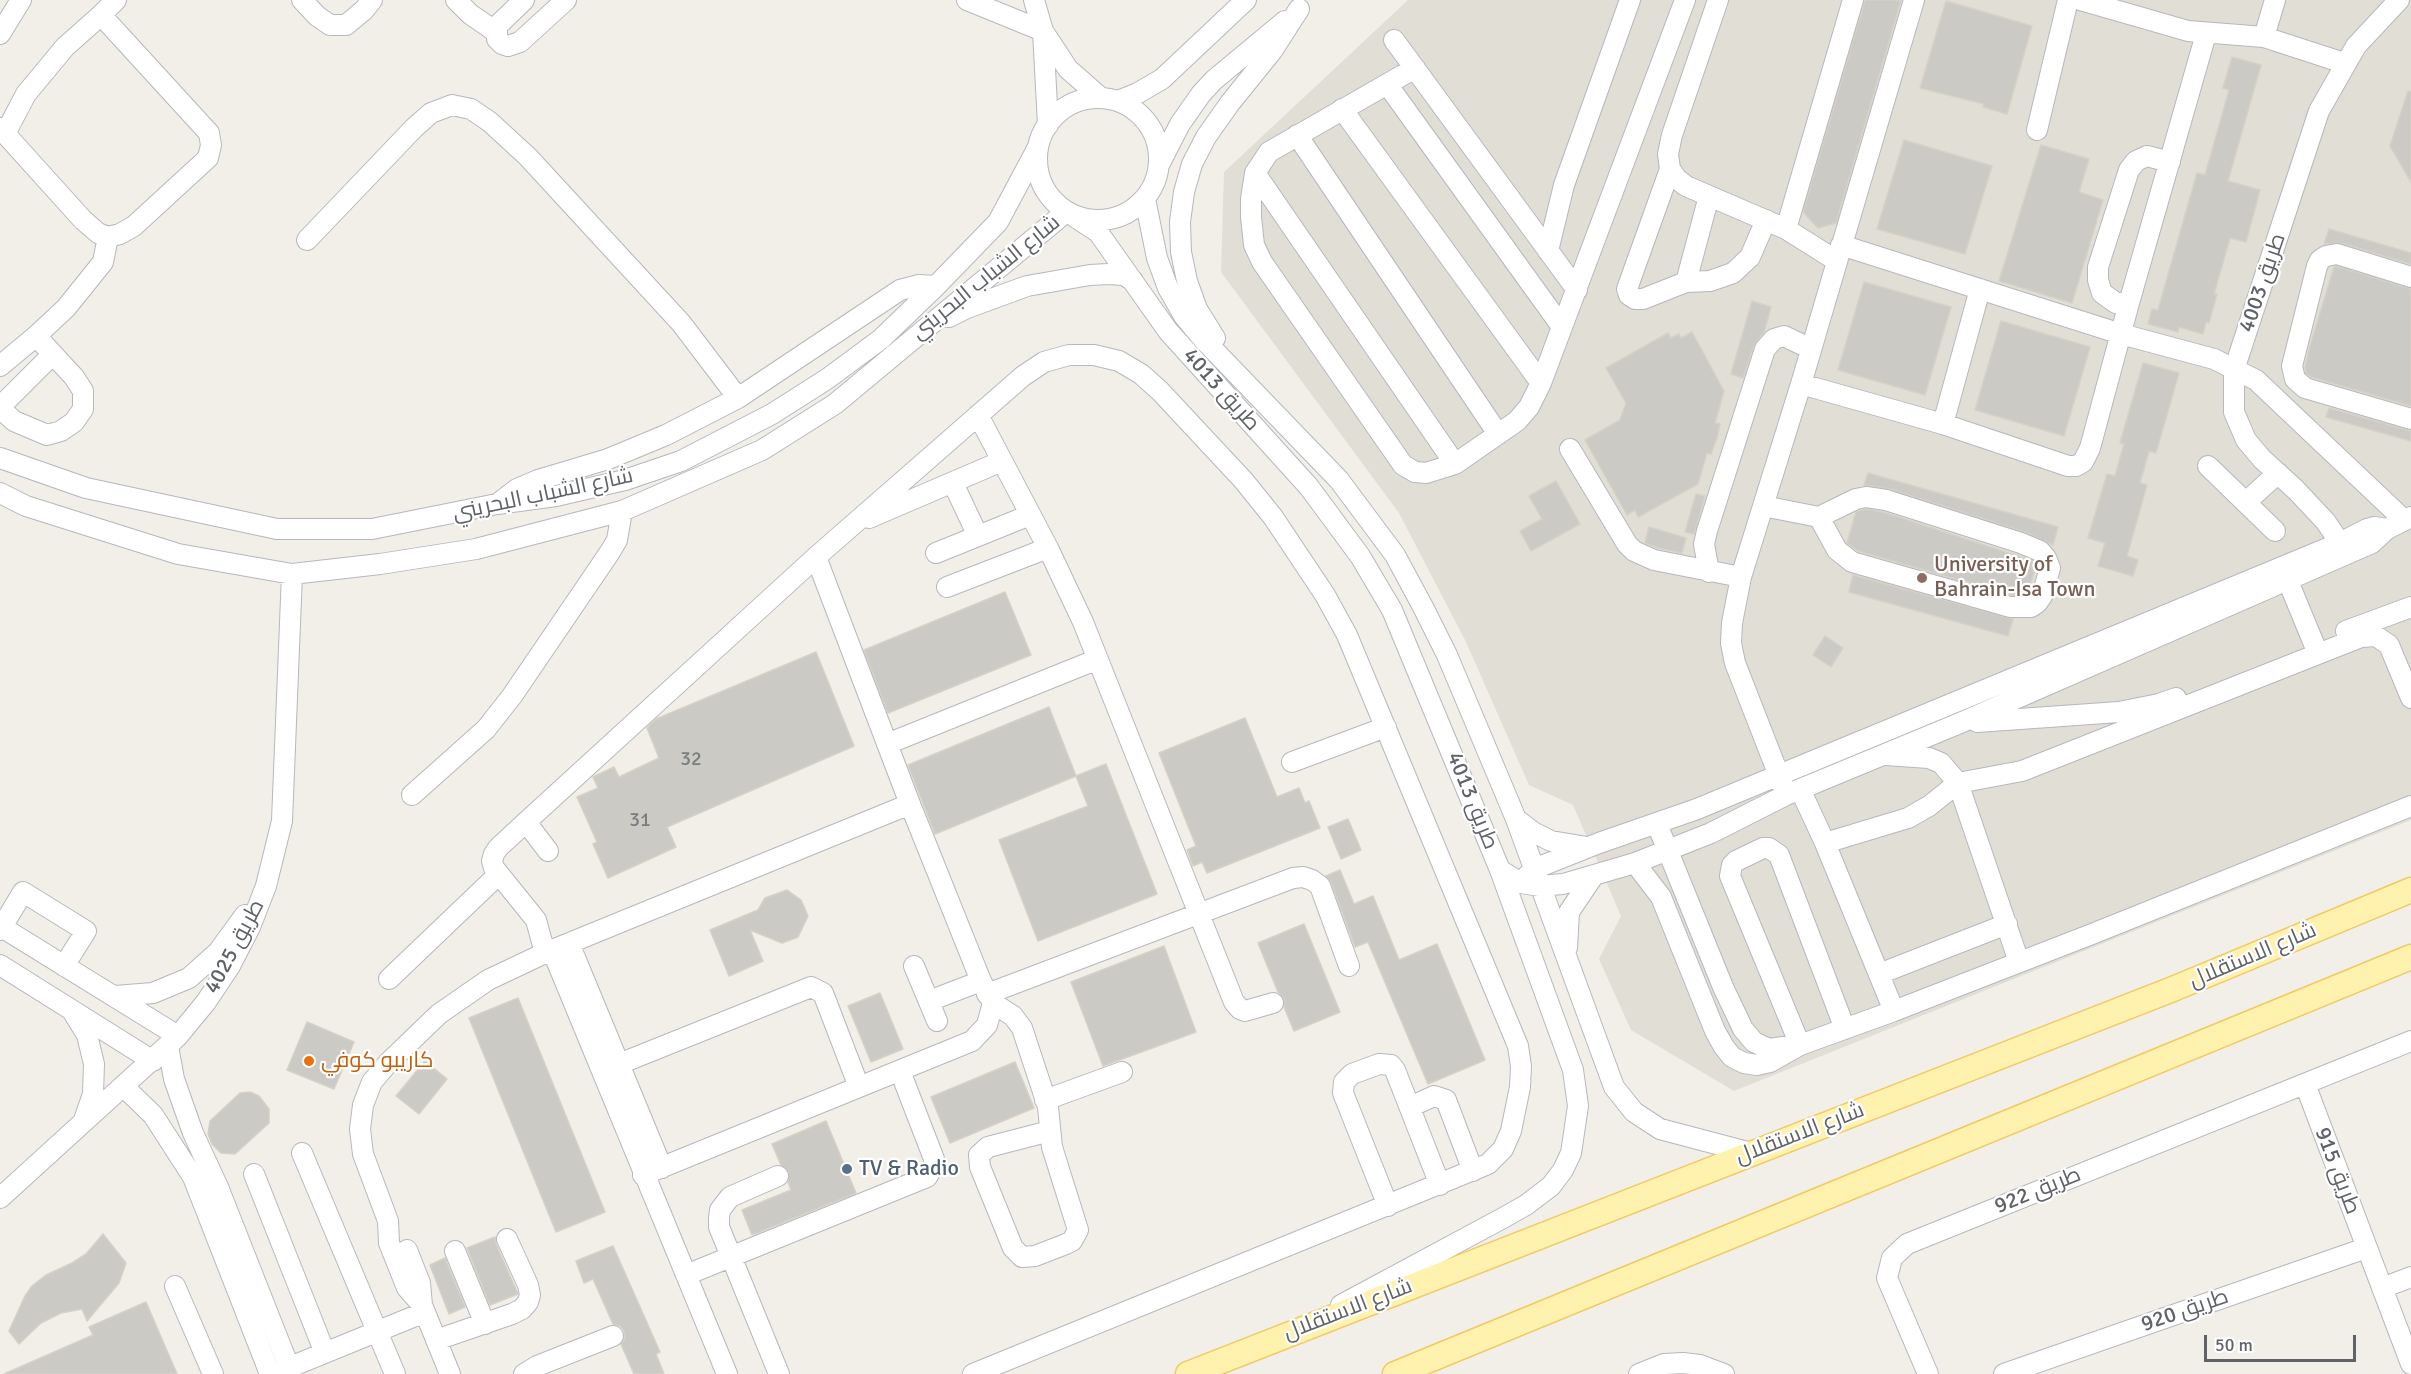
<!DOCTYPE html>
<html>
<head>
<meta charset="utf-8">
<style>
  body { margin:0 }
  #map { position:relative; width:2411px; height:1374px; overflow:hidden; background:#f1efe8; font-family:Signika,sans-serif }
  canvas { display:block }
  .scale { position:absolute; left:2204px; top:1335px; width:152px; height:27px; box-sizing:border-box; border:3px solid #5f6368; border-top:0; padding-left:8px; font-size:18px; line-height:21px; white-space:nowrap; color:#5f6368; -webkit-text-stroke:4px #fff; paint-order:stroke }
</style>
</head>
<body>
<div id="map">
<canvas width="2411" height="1374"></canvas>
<div class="scale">50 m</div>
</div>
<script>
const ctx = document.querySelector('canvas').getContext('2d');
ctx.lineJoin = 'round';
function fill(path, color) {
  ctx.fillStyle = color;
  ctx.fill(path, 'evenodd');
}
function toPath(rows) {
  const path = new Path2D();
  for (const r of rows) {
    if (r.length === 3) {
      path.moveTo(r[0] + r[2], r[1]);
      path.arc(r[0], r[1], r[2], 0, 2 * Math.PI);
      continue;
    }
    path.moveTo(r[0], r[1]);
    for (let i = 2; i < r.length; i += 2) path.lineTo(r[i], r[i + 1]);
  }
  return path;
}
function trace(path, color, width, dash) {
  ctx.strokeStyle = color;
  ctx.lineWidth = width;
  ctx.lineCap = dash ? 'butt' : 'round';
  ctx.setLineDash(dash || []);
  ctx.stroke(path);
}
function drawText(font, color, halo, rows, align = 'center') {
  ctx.font = font + ' Signika,Cairo,sans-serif';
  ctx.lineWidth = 4.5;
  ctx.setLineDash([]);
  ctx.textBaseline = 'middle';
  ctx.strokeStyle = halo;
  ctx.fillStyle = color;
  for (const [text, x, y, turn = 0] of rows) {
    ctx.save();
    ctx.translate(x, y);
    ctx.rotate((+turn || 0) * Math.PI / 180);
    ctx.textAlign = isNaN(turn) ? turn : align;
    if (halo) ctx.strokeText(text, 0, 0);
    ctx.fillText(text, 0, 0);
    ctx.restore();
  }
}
fill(toPath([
  [1408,0,2411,0,2411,820,1734,1091,1631,1030,1599,959,1621,916,1573,805,1529,785,1466,642,1399,513,1221,272,1224,172]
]), '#e1ded6');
const building = toPath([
  [1865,0,1901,0,1836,223,1818,228,1803,212,1865,0],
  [1946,1,2032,26,2007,114,1983,107,1984,104,1920,88,1946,1],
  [2232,57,2261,65,2228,181,2260,190,2246,242,2230,238,2214,294,2217,294,2209,323,2206,322,2203,334,2179,327,2178,332,2148,324,2152,309,2158,310,2197,173,2205,175,2229,90,2223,88,2232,57],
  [2408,91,2411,92,2411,182,2390,146,2408,91],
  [1904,140,1992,166,1965,254,1877,229,1904,140],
  [2041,145,2089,159,2079,192,2103,200,2072,303,1999,281,2041,145],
  [2329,229,2411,253,2411,264,2341,243,2324,244,2329,229],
  [2336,266,2411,289,2411,406,2311,377,2306,373,2305,368,2310,346,2334,267,2336,266],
  [1864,282,1951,307,1925,395,1838,370,1864,282],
  [1752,301,1771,307,1764,332,1754,345,1743,378,1731,374,1752,301],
  [2001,321,2090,347,2064,436,1975,410,2001,321],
  [1692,332,1724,391,1715,423,1720,424,1717,438,1711,454,1707,453,1698,484,1638,517,1635,510,1627,515,1585,440,1620,420,1626,403,1606,368,1668,333,1671,338,1679,334,1681,338,1692,332],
  [2143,363,2179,373,2156,453,2149,451,2140,483,2147,485,2127,556,2138,560,2133,576,2098,566,2105,543,2088,538,2107,474,2115,476,2124,444,2120,443,2143,363],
  [2329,408,2411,431,2411,441,2326,417,2329,408],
  [1868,473,2058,527,2053,545,2025,532,1890,489,1864,485,1868,473],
  [1556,481,1580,524,1531,551,1520,531,1542,519,1529,496,1556,481],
  [1696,494,1705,496,1694,534,1685,532,1696,494],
  [1866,509,1883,512,2033,561,2036,566,2027,595,2012,595,1858,551,1847,543,1856,512,1866,509],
  [1649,527,1686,538,1682,553,1658,548,1645,543,1649,527],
  [1853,575,2013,619,2008,636,1849,592,1853,575],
  [1005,592,1031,655,888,713,864,650,1005,592],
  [1825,636,1843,648,1831,667,1813,655,1825,636],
  [816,652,854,746,667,827,676,847,608,878,593,844,597,842,577,797,598,788,593,777,614,767,619,777,659,758,647,728,656,719,816,652],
  [1049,707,1076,776,935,834,908,765,1049,707],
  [1245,718,1277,797,1299,788,1305,803,1309,801,1320,828,1207,873,1202,862,1193,866,1187,850,1196,846,1159,753,1245,718],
  [1106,764,1157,894,1038,941,999,840,1088,806,1076,776,1106,764],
  [1348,819,1361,850,1341,859,1328,827,1348,819],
  [1340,870,1354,904,1373,896,1399,960,1437,944,1485,1060,1428,1084,1368,942,1355,947,1331,882,1326,876,1340,870],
  [787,890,801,900,808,916,798,937,782,943,750,930,763,961,729,976,710,930,758,910,765,898,787,890],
  [1304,924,1340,1012,1294,1031,1284,1007,1284,999,1278,992,1258,943,1304,924],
  [1164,946,1196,1032,1103,1066,1071,982,1164,946],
  [880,993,903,1049,871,1062,848,1006,880,993],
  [518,998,605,1212,556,1232,469,1018,518,998],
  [307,1022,354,1042,334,1089,287,1070,307,1022],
  [425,1061,447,1079,419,1114,396,1096,425,1061],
  [1015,1062,1034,1108,950,1143,931,1097,1015,1062],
  [250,1092,259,1096,269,1109,269,1123,235,1154,221,1153,212,1144,208,1134,210,1121,240,1093,250,1092],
  [826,1121,856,1193,752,1235,742,1210,791,1190,788,1182,789,1172,781,1165,772,1144,826,1121],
  [103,1234,126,1263,119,1283,87,1321,82,1309,61,1313,41,1323,19,1344,9,1331,25,1296,32,1286,46,1275,72,1263,86,1254,103,1234],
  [495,1237,496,1244,518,1294,490,1305,467,1248,495,1237],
  [613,1246,660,1352,656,1354,664,1374,634,1374,621,1344,625,1338,624,1331,620,1326,613,1324,593,1279,584,1283,576,1261,613,1246],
  [445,1258,465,1307,449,1314,430,1265,445,1258],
  [146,1302,177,1374,4,1374,93,1335,89,1327,146,1302]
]);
fill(building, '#cccac5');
trace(building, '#d6d1c6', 1.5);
const minor = toPath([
  [302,0,317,16,330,25,346,25,364,10,372,0],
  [456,0,470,14,496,32],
  [524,0,497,26,497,39,502,44,508,46,520,42,566,0],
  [967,0,1043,31,1068,69,1101,98],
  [1034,0,1043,31,1048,125],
  [1718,0,1672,135,1668,154,1670,169,1677,179,1686,186,1786,229,1837,261],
  [2080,0,2188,31,2264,37,2344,63],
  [101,15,116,0],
  [0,34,21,0],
  [2264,37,2275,0],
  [1394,40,1577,290],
  [1415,68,1269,152,1255,173,1251,199,1251,217,1254,245,1262,262,1403,465,1415,472,1426,473,1455,464,1517,421,1529,407,1541,383,1685,0],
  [1387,84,1562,327],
  [1098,159,61],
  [1118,101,1138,93,1162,79,1246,0],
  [1342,109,1541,383],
  [0,128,83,220,98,233,108,237,120,234,134,226,208,158,211,145,209,133,101,15,65,47,26,94,6,132],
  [2037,130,2068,0],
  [1297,135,1498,434],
  [1160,163,1180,124,1201,94,1214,80,1285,21],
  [1670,169,1627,289,1629,295,1635,299,1643,299,1686,282,1710,281,1733,273,1750,257,1766,220],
  [1255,173,1455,464],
  [1145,199,1157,258,1168,288,1184,316,1204,340,1339,480,1395,555,1423,607,1447,655,1516,819,1614,1087,1634,1112,1660,1129,1751,1153],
  [1075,217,1098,232,1168,331,1309,487,1360,556,1392,610,1500,870,1573,1070,1578,1106,1571,1153,1563,1170,1551,1186,1526,1205,1503,1218,1341,1305],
  [1786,229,1853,0],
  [307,240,414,128,431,113,452,105,471,109,490,122,528,157,681,323,738,398],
  [1841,245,2121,334,2214,359,2256,380,2404,520],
  [1548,251,1564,185,1630,0],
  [2411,277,2337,254,2326,256,2320,260,2317,266,2292,366,2295,379,2305,388,2411,419],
  [1686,282,1709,196],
  [2129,303,2116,303,2102,293,2098,280,2098,267,2129,170,2136,161,2147,156,2170,162],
  [949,317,967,308,1027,286,1090,275,1108,274,1124,275,1133,281],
  [1215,338,1197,309,1187,281,1181,252,1180,222,1184,192,1192,164,1206,137,1230,103,1272,51,1299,9],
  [0,366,36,336,66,308,103,262,108,237],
  [1801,384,1943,424,2068,466,2076,466,2083,462,2090,448,2129,303,2206,34],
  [0,407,53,354],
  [0,408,14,421,47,435,61,431,74,422,83,409,83,391,74,377,36,336],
  [978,415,1048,548,1083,622,1234,1002,1240,1009,1245,1011,1273,1003],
  [1943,424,1980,289],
  [1570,449,1627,544,1634,551,1654,560,1741,577],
  [0,458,86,488,277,529,372,529,497,504,556,496,625,480,681,461,772,414,827,379,881,339,936,286,998,222,1038,147],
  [2208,466,2275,531],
  [953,483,978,536],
  [0,493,26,506,178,554,292,574,380,564,476,549,622,511,762,450,835,404,1066,212],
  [1866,497,1886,500,2021,543,2040,551,2046,558,2050,568,2042,596,2037,603,2031,607,2010,607,1852,562,1837,550,1819,517,1856,499,1866,497],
  [500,502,517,489,538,480,608,459,666,435,738,398,900,290,919,285,936,286],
  [2246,502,2278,473],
  [1763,506,1819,517],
  [869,518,1002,461],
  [936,553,1030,515],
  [2340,556,2340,543,2326,522,2296,490,2262,459,2246,440,2234,412,2234,370,2319,111,2356,46,2399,0],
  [816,557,910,804,981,981,993,1003,1013,1016,1022,1028,1048,1107,1052,1147,1078,1230,1072,1241,1066,1244,1035,1256,1022,1257,1013,1248,980,1167,979,1155,988,1147,1050,1131],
  [1709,572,1704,544,1707,531,1765,349,1774,339,1784,336,1811,349],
  [2288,581,2314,644],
  [947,587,1048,548],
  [2346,631,2411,607],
  [1977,722,2119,712,2159,704,2176,698],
  [887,744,1098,659],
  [1886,755,1929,758,1941,763,1958,783,2019,962],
  [1292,762,1386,727],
  [1783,786,1735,663,1731,643,1732,623,1741,577,1801,384,1914,0],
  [1800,789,1825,843,1894,1011],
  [412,795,486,729,512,696,610,552,617,540,622,511],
  [1516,819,1533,832,1551,841,1587,847],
  [526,822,548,851],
  [1657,824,1723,987,1743,1029,1754,1042,1769,1049,1791,1046],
  [1825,843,1908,818,1929,806,1958,783,2022,771,2361,637,2376,636,2389,645,2411,698],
  [1635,863,1661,897,1715,1031,1724,1047,1732,1057,1744,1063,1757,1065,1770,1062,1800,1045,1894,1011,2092,934,2411,806],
  [1500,870,1521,883,1540,886,1563,884,1635,863,1711,833,1786,795,1960,723,2372,543,2387,529,2411,517],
  [1526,877,1534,869,1599,843,1697,809,2340,543,2367,529,2374,527,2387,529],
  [0,926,178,1036],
  [0,930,23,892,86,931,64,966],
  [569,943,662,1168],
  [1567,948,1569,912,1594,875],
  [552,950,727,1374],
  [545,953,536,920,494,868,492,861,494,854,498,848,526,822,816,557,1023,376,1044,362,1069,355,1094,355,1119,361,1141,374,1160,391,1244,481,1273,517,1325,595,1347,635,1518,1046,1521,1066,1520,1087,1511,1131,1503,1149,1488,1164,973,1374],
  [0,965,153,1061],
  [914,966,937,1021],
  [1879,974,2007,924],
  [389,979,499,874],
  [987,994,1293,878,1303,877,1312,880,1320,886,1349,966],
  [115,996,153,993,189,978,218,952,245,915],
  [929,1001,981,981],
  [73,1012,87,1035,94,1064,93,1094,84,1120],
  [1800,1045,1730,876,1732,865,1736,861,1763,848,1769,848,1779,855,1845,1029],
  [168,1046,174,1079,193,1133,218,1187,289,1367],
  [619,1064,811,987,823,993,859,1087],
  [2305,1084,2411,1364],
  [123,1086,153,1115,193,1177,270,1374],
  [1045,1100,1122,1072],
  [1410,1107,1434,1096,1446,1100,1473,1171],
  [302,1153,395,1374],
  [254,1174,325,1353],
  [643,1175,972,1041,987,1025,993,1003],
  [778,1176,730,1197,720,1210,719,1218,719,1227,779,1374],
  [0,1198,178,1036,206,1002,230,966,250,927,266,886,282,821,292,574],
  [1388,1206,1343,1093,1344,1082,1352,1074,1379,1064,1391,1065,1395,1070,1440,1185],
  [407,1250,420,1283,422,1305],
  [455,1251,485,1324],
  [686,1275,927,1177,934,1165,934,1159,900,1071],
  [175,1286,213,1374],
  [2382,1288,2411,1277],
  [436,1340,512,1314,522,1309,528,1302,530,1295,528,1285,507,1239],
  [278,1372,425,1312],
  [450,1374,422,1305,407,1288,389,1243,388,1221,363,1154,360,1129,363,1105,372,1082,388,1063,439,1014,488,980,545,953,910,804],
  [524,1374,537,1366,613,1336],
  [1639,1374,1664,1364,1683,1363,1700,1365,1724,1374],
  [1928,1374,1887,1278,1892,1258,1907,1244,2411,1041],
  [2004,1374,2366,1248]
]);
const major = toPath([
  [1188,1374,2173,989,2411,890],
  [1395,1374,2411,957]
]);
trace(minor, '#b5b8bc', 22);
trace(major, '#f2c960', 27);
trace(minor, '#fff', 20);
trace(major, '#fff2af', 24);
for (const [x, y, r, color] of [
  [1922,578,6,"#8d6e63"],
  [309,1061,6,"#e8710a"],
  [847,1169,6,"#5c6f8a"]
]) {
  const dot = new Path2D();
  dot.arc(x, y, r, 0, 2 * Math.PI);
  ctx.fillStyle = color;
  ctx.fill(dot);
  trace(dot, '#fff', 2);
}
drawText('20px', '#7a7d7f', null, [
  ["32",691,760],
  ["31",640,821]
]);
drawText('22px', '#5f6368', '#fff', [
  ["شارع الشباب البحريني",986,278,-39],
  ["طريق 4003",2263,283,-71],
  ["طريق 4013",1221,390,48],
  ["شارع الشباب البحريني",543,495,-12],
  ["طريق 4013",1472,801,68],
  ["طريق 4025",235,947,-62],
  ["شارع الاستقلال",2253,956,-23],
  ["شارع الاستقلال",1800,1134,-21],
  ["طريق 915",2337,1171,69],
  ["طريق 922",2038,1191,-22],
  ["شارع الاستقلال",1348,1310,-21],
  ["طريق 920",2185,1311,-19]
]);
drawText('22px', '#785e54', '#fff', [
  ["University of",1934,565],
  ["Bahrain-Isa Town",1934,590]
], 'left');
drawText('22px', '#c56008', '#fff', [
  ["كاريبو كوفي",321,1061]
], 'left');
drawText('22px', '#4e5e75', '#fff', [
  ["TV & Radio",859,1169]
], 'left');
</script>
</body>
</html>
